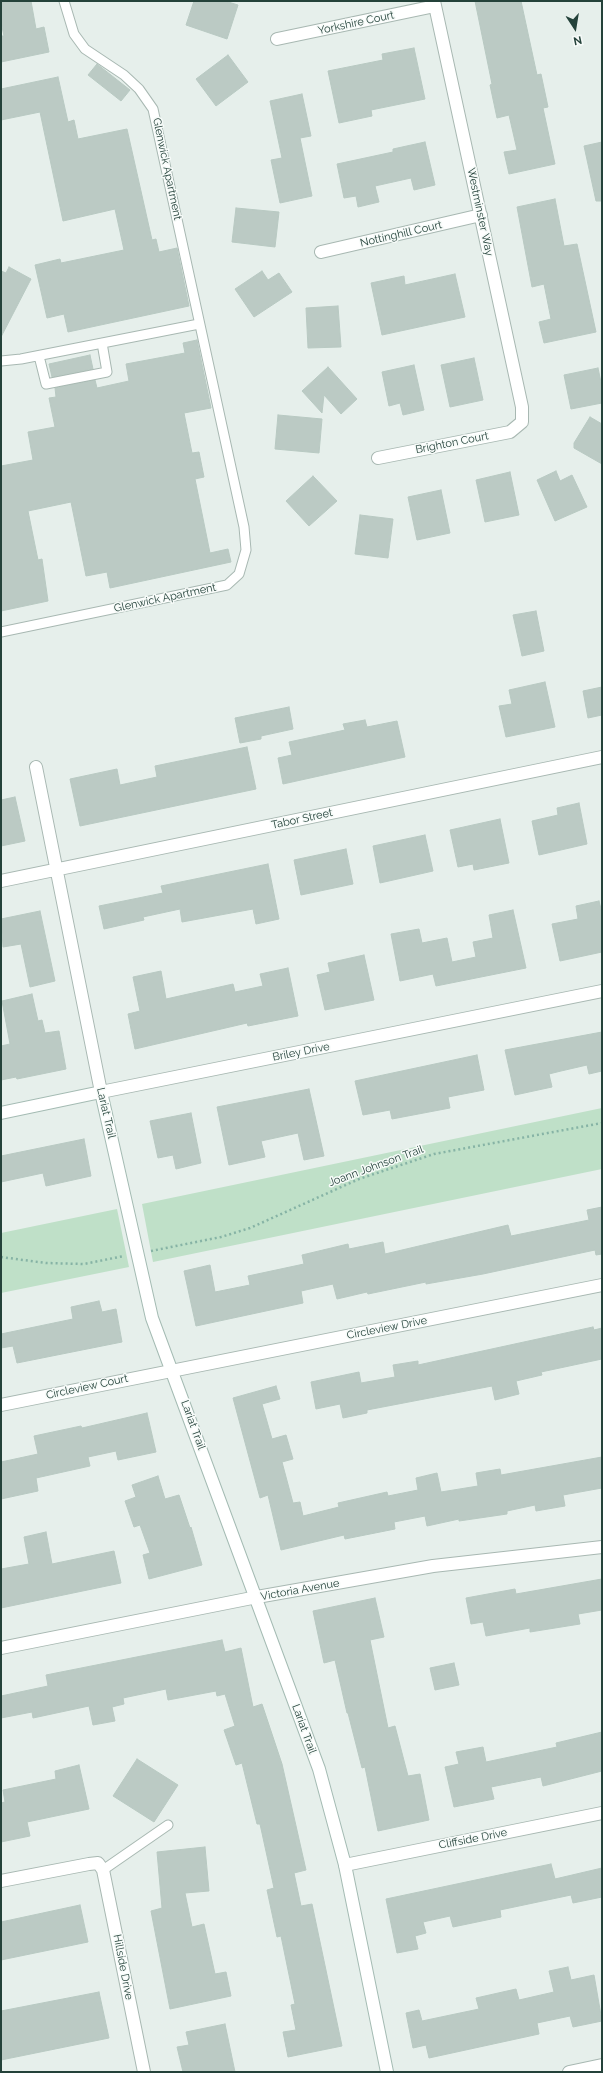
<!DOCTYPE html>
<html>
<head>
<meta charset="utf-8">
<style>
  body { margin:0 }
  #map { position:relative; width:603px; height:2073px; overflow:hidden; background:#e6efeb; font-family:Raleway,sans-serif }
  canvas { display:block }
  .frame { position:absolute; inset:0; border:2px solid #24423a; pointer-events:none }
  .north { position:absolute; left:555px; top:8px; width:40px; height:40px; -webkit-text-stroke:3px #f7fbf9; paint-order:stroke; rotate:168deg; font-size:11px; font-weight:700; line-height:16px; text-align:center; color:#24423a }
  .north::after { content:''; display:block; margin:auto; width:14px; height:18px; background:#24423a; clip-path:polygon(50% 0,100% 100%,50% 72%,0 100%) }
</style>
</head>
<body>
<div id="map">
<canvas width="603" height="2073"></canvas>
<div class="frame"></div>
<div class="north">N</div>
</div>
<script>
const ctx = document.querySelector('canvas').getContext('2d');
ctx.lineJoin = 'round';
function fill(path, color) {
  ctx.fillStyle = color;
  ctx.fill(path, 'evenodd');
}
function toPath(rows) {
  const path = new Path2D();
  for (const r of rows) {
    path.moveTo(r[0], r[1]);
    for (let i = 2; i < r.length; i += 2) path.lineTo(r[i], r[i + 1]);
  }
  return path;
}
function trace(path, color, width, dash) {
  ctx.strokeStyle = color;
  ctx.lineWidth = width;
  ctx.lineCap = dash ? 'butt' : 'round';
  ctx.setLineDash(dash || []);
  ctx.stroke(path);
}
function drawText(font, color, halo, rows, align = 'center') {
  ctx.font = font + ' Raleway,sans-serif';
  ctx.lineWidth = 3;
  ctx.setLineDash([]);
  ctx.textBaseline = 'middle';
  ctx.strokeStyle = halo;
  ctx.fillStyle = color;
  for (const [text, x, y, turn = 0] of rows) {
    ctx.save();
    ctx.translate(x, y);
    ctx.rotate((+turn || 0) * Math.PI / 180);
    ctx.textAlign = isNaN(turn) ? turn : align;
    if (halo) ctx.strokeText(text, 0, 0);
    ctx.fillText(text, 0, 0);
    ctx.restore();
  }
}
fill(toPath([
  [602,1108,602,1169,153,1262,142,1204],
  [117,1209,129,1267,1,1293,1,1233]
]), '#bfe0c8');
const building = toPath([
  [1,1,31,1,36,29,44,27,49,52,1,62,1,36,4,36,1,22,1,1],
  [194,1,225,1,238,5,227,39,186,25,194,1],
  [475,1,521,1,537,75,541,74,548,107,543,108,555,164,509,174,504,152,517,150,509,115,497,118,490,85,492,84,475,1],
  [414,48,425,99,371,110,372,116,339,123,328,71,383,60,382,54,414,48],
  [228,55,248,82,216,106,196,79,228,55],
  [97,64,130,90,121,101,88,75,97,64],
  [58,77,68,122,74,120,78,139,127,129,152,240,156,239,159,252,177,248,189,306,68,332,64,314,47,318,35,265,60,259,61,263,124,250,115,209,63,221,40,112,1,120,1,89,58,77],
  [302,94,311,136,300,138,312,196,280,203,271,160,282,158,270,101,302,94],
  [425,142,435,185,414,190,411,178,375,186,379,202,358,207,356,196,344,198,337,164,393,152,393,149,425,142],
  [602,142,602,201,596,201,584,146,602,142],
  [555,199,564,246,577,244,596,332,544,343,539,322,551,319,544,284,532,287,517,207,555,199],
  [236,208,279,212,275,247,232,242,236,208],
  [9,267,31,279,1,337,1,271,6,273,9,267],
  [262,271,268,280,279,273,292,292,254,317,235,289,262,271],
  [455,274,465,317,382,335,371,283,404,276,405,285,455,274],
  [338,306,341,347,308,348,306,308,338,306],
  [197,340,211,408,184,413,192,453,199,452,204,477,195,479,210,553,228,549,231,562,110,588,107,572,86,576,71,502,28,511,38,560,42,559,48,601,1,611,1,466,33,460,28,432,55,427,49,398,56,397,55,388,95,380,97,388,129,381,126,364,185,353,183,343,197,340],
  [90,355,93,369,52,377,49,364,90,355],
  [474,358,483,400,450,407,441,365,474,358],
  [414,365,424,410,403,415,400,403,389,406,382,372,414,365],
  [328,367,357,399,341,414,324,395,322,413,302,391,328,367],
  [598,368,602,387,602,403,571,409,564,375,598,368],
  [278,415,322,419,319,453,275,449,278,415],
  [590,417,602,424,602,464,574,448,574,443,590,417],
  [556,471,560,481,572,475,587,507,555,521,537,480,556,471],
  [510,472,519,515,485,522,476,480,510,472],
  [313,476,337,501,309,526,286,501,313,476],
  [441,490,450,533,417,540,408,497,441,490],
  [360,515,393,519,388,558,355,554,360,515],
  [536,611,544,651,522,656,513,615,536,611],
  [545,682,555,727,506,737,499,706,512,704,509,690,545,682],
  [602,687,602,715,588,718,583,691,602,687],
  [289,707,293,729,261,736,261,739,240,743,235,718,289,707],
  [365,720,367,727,397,721,405,757,283,784,278,758,292,755,289,742,345,730,343,724,365,720],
  [247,747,256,789,80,826,70,779,117,769,120,785,157,777,155,766,247,747],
  [15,797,25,841,1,846,1,800,15,797],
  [579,803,587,844,539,855,532,821,558,815,557,808,579,803],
  [500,819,509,863,474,870,473,864,458,867,450,830,500,819],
  [425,835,433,871,380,883,373,846,425,835],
  [346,849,353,884,301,895,294,860,346,849],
  [268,864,279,919,256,924,253,909,182,922,180,909,143,917,144,920,104,929,99,906,163,893,161,886,268,864],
  [599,901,602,913,602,952,560,961,552,924,578,919,576,906,599,901],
  [513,910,526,968,436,986,433,974,400,981,391,934,419,929,422,943,447,938,452,962,476,957,473,942,493,938,489,915,513,910],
  [40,911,55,981,30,987,21,944,3,947,1,919,40,911],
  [364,955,374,1000,325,1010,317,975,330,972,328,963,364,955],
  [288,968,298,1016,248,1026,247,1023,135,1049,128,1014,140,1011,133,977,161,971,166,999,233,984,235,992,263,986,260,974,288,968],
  [32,994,38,1021,42,1020,45,1033,59,1031,66,1069,17,1079,16,1077,1,1080,1,1046,10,1044,2,1001,32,994],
  [602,1032,602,1071,589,1074,587,1065,561,1071,549,1074,552,1087,515,1095,505,1050,602,1032],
  [477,1055,484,1090,448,1097,450,1108,392,1119,390,1110,363,1115,355,1081,477,1055],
  [309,1089,324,1156,304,1160,298,1133,261,1141,265,1157,229,1165,217,1107,309,1089],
  [191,1113,201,1163,176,1169,173,1155,158,1158,150,1121,191,1113],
  [84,1139,91,1176,46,1186,43,1173,1,1182,1,1156,84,1139],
  [602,1207,602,1254,596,1255,595,1250,483,1274,426,1284,426,1282,368,1294,367,1292,337,1299,333,1284,301,1291,303,1303,196,1326,184,1271,210,1265,215,1292,250,1285,248,1276,304,1264,302,1255,348,1244,349,1249,383,1242,385,1254,508,1225,511,1236,589,1220,587,1210,602,1207],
  [99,1301,102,1312,116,1309,122,1342,17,1363,13,1346,1,1348,1,1334,73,1319,71,1307,99,1301],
  [593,1327,594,1330,602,1328,602,1359,541,1372,542,1375,516,1381,519,1394,495,1400,492,1386,367,1410,367,1413,343,1418,340,1404,316,1409,311,1382,359,1372,361,1383,395,1377,393,1365,418,1361,418,1365,593,1327],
  [276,1386,280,1399,262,1404,272,1439,286,1435,293,1459,282,1462,293,1503,300,1502,303,1516,339,1507,338,1503,387,1492,388,1496,418,1490,416,1478,437,1473,441,1492,478,1486,476,1473,500,1469,501,1475,602,1457,602,1488,563,1495,565,1506,536,1511,535,1505,507,1511,507,1514,459,1521,459,1519,427,1526,425,1516,394,1522,395,1529,345,1539,344,1535,281,1550,268,1495,260,1498,233,1398,276,1386],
  [147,1413,156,1452,118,1460,116,1451,88,1457,90,1466,36,1478,38,1491,1,1499,1,1462,38,1454,34,1436,81,1426,82,1428,147,1413],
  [158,1476,165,1499,179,1495,190,1528,191,1527,202,1565,149,1579,143,1555,150,1553,140,1525,134,1527,125,1501,136,1497,132,1485,158,1476],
  [46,1532,52,1564,114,1551,121,1583,1,1608,1,1569,29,1564,24,1537,46,1532],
  [602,1579,602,1610,578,1614,580,1624,530,1632,530,1628,486,1636,483,1622,471,1624,466,1598,515,1589,516,1594,602,1579],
  [375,1598,384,1637,370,1640,388,1728,395,1726,408,1776,420,1774,429,1820,378,1831,365,1767,362,1768,348,1713,347,1713,335,1660,324,1663,313,1611,375,1598],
  [222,1640,225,1652,241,1648,253,1707,262,1704,282,1764,306,1870,294,1873,301,1906,312,1904,342,2046,288,2057,283,2032,296,2030,291,2005,295,2004,281,1936,277,1937,267,1890,274,1888,260,1824,257,1824,242,1763,236,1765,224,1730,235,1726,225,1694,217,1696,216,1691,168,1700,166,1689,123,1698,124,1704,112,1707,115,1721,93,1725,89,1706,33,1718,32,1712,1,1718,1,1696,48,1686,46,1675,222,1640],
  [454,1663,459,1685,435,1690,430,1668,454,1663],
  [602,1732,602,1771,543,1786,541,1777,491,1787,494,1799,454,1807,445,1767,459,1764,456,1752,483,1747,486,1762,557,1747,556,1743,602,1732],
  [137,1759,178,1785,154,1822,113,1796,137,1759],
  [79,1765,89,1809,27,1822,30,1836,1,1842,1,1803,5,1802,3,1790,56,1779,55,1771,79,1765],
  [205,1847,209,1891,185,1893,192,1927,204,1924,215,1974,226,1972,231,1996,170,2009,151,1911,162,1908,157,1852,205,1847],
  [551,1864,555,1879,602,1868,602,1897,573,1903,571,1895,500,1910,501,1917,453,1927,450,1916,423,1922,426,1933,415,1936,418,1949,397,1953,386,1899,551,1864],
  [80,1905,88,1942,1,1960,1,1922,80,1905],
  [568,1967,571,1980,594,1975,602,2021,573,2027,570,2016,537,2023,539,2034,429,2058,426,2045,413,2048,406,2013,419,2010,422,2021,479,2009,476,1998,516,1989,519,2000,554,1992,549,1971,568,1967],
  [99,1992,109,2038,1,2060,1,2011,99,1992],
  [225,2024,235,2072,183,2072,177,2047,189,2045,186,2032,225,2024]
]);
fill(building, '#bbcac4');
trace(building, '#b8c9c2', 1);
const lane = toPath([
  [39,356,46,384,107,372,102,343],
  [1,361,21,359,199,324],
  [1,632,227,585,239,574,246,550,244,527,153,109,139,89,124,75,85,49,74,34,64,1],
  [103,1870,168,1825]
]);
const street = toPath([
  [277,39,435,6],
  [321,252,481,215],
  [378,458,510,432,522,422,522,407,434,1],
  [36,767,101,1092,602,991],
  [1,881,602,757],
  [1,1405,602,1285],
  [1,1648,257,1597,433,1566,602,1547],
  [345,1865,602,1813],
  [1,1881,89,1864,98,1863,103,1870,144,2072],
  [569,2072,602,2065]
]);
const secondary = toPath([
  [1,1113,101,1092,152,1318,319,1769,345,1865,387,2072]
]);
trace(lane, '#a8b8b2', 11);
trace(street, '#a8b8b2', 14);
trace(secondary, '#a4bbb3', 14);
trace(toPath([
  [151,1251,221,1237,250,1228,359,1179,434,1154,602,1123],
  [1,1257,46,1263,84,1264,124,1256]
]), '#86b3a5', 2.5, [2, 3]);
trace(lane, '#fff', 9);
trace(street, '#fff', 12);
trace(secondary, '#fff', 12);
drawText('11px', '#24423a', '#f7fbf9', [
  ["Yorkshire Court",356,23,-12],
  ["Glenwick Apartment",167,169,78],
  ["Westminster Way",480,212,78],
  ["Nottinghill Court",401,234,-13],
  ["Brighton Court",452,443,-11],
  ["Glenwick Apartment",165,598,-12],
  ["Tabor Street",302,819,-12],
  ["Briley Drive",301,1052,-11],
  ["Lariat Trail",106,1113,77],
  ["Joann Johnson Trail",376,1166,-20],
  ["Circleview Drive",387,1328,-11],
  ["Circleview Court",87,1387,-12],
  ["Lariat Trail",193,1425,70],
  ["Victoria Avenue",300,1590,-10],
  ["Lariat Trail",304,1729,70],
  ["Cliffside Drive",473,1839,-11],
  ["Hillside Drive",123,1967,79]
]);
</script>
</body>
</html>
